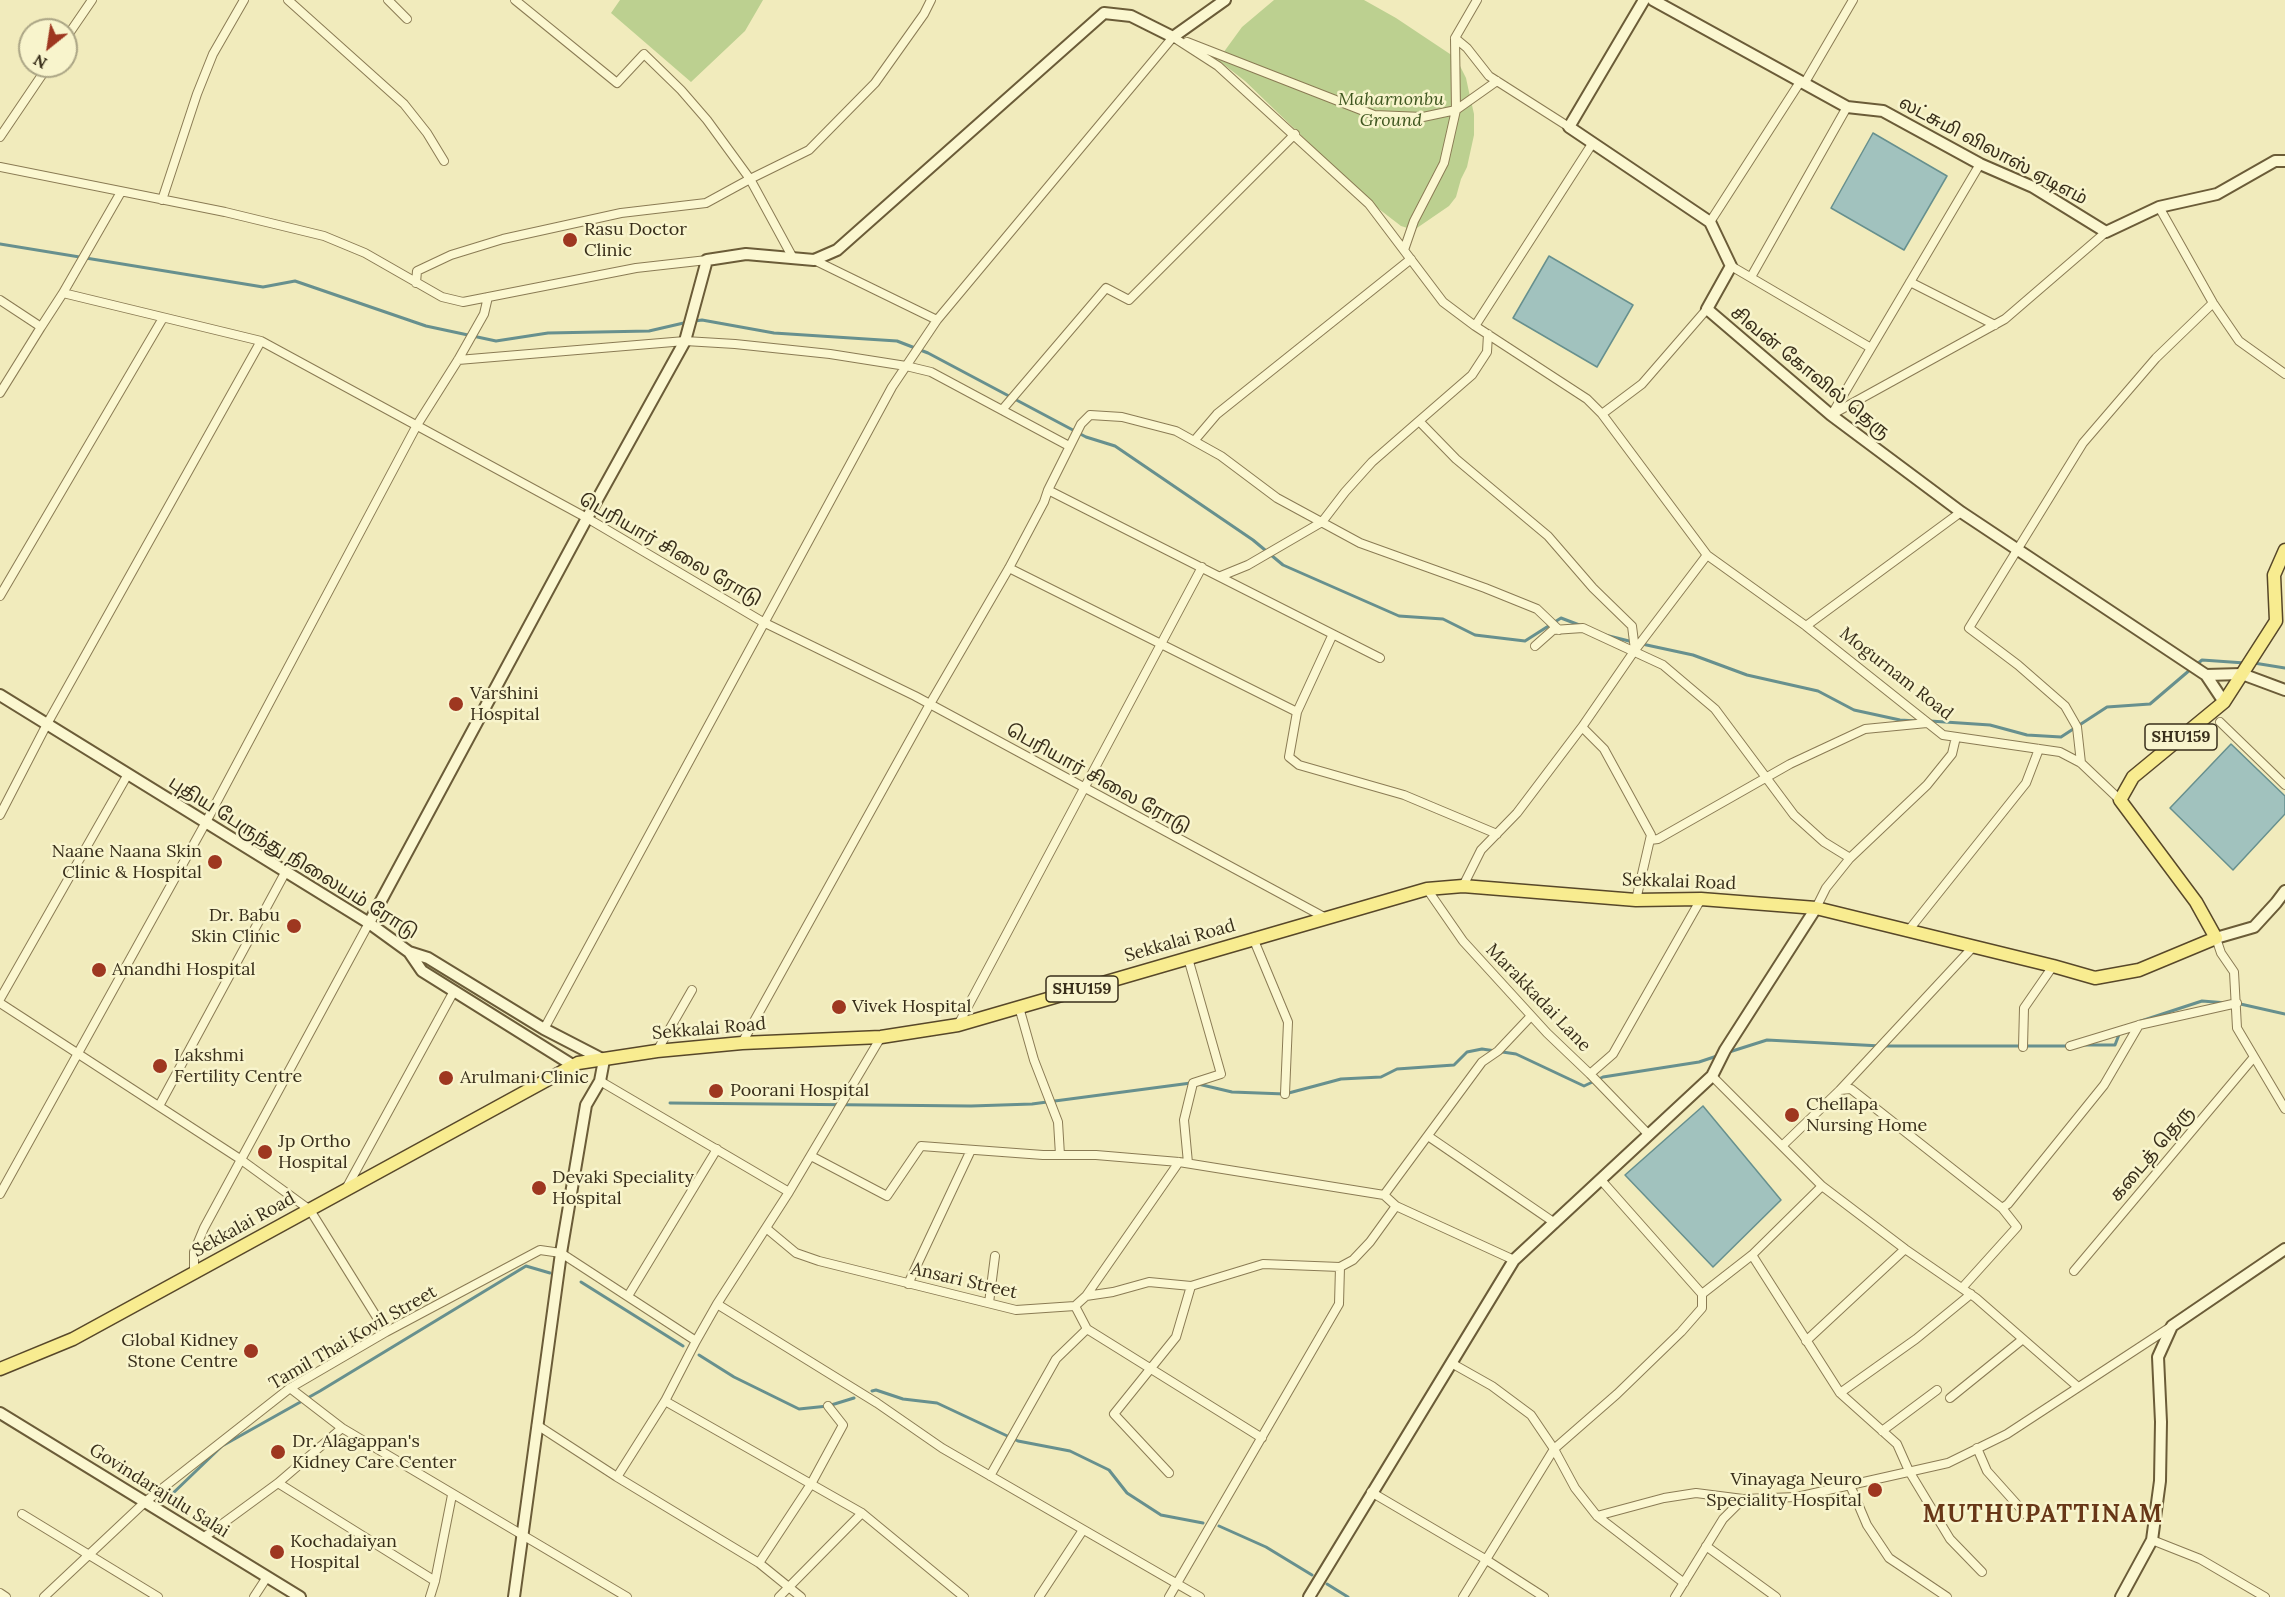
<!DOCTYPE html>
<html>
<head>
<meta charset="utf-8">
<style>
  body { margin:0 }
  #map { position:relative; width:2285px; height:1597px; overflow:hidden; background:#f1ebbc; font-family:Lora,serif }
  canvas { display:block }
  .north { position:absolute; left:18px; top:18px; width:60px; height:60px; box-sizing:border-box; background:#f8f4cc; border:2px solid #aba585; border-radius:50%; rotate:210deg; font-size:16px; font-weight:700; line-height:24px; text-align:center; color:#382e1a }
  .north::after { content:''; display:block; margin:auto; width:21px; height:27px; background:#9e3720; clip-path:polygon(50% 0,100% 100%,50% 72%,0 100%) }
</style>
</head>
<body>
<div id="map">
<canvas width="2285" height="1597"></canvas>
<div class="north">N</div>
</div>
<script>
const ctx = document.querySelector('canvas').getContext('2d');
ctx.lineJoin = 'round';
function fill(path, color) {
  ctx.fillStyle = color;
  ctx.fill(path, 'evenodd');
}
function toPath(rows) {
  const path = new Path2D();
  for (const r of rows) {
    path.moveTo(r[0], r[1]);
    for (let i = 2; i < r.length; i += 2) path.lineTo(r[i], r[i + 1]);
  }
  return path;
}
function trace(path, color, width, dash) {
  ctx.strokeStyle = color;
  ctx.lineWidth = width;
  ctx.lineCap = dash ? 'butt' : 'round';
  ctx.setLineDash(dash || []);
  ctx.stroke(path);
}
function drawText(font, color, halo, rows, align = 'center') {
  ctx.font = font + ' Lora,"Noto Sans Tamil",serif';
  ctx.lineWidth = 5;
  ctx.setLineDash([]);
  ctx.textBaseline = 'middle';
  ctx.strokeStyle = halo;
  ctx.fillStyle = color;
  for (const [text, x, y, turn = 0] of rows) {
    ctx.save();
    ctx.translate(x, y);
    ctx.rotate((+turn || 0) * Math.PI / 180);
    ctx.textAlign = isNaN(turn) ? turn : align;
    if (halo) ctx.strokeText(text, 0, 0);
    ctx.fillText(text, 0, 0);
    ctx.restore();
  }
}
fill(toPath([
  [620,0,763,0,745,31,691,82,611,13],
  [1274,0,1364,0,1396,18,1456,58,1466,78,1469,92,1474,114,1474,135,1467,167,1461,179,1456,197,1449,206,1414,230,1401,226,1375,206,1332,165,1245,81,1218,60,1242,27]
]), '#bcd090');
const water = toPath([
  [1873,133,1947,176,1904,250,1831,208,1873,133],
  [1549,256,1633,305,1597,367,1513,318,1549,256],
  [2231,744,2285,796,2285,814,2233,870,2170,808,2231,744],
  [1703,1106,1781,1200,1713,1267,1625,1175,1703,1106]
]);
fill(water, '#a1c2be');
trace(water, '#67908e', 1.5);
trace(toPath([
  [0,244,263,287,295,281,426,326,496,341,548,333,649,331,688,322],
  [695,321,702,320,774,333,897,341,928,353,1086,437,1115,446,1253,540,1283,565,1399,616,1443,619,1475,635,1525,641,1561,618,1582,626],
  [1605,635,1633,642],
  [1642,644,1693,655,1747,675,1818,691,1854,710,1900,720,1917,721],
  [2254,663,2285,668],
  [2196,665,2202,660,2245,663],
  [1930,721,1990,725,2027,735,2061,737,2107,707,2150,704,2191,669],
  [2236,1003,2285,1014],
  [2138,1022,2202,1001,2227,1003],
  [2081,1045,2115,1045,2120,1032],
  [1726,1053,1767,1040,1881,1046,2068,1046],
  [1198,1084,1232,1092,1285,1094,1341,1079,1381,1077,1397,1069,1454,1065,1467,1052,1482,1049,1516,1054,1584,1086,1603,1077,1699,1062,1720,1055],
  [670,1103,971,1106,1032,1104,1191,1083],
  [581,1282,683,1346],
  [699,1355,734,1377,799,1409,828,1406,854,1398],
  [872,1391,876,1390,903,1399,937,1403,1018,1441,1070,1451,1109,1470,1127,1493,1161,1515,1203,1523],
  [169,1497,222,1446,320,1391,526,1266,550,1273],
  [1219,1526,1266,1547,1312,1575],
  [1327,1584,1348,1597]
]), '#67908e', 3);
const street = toPath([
  [288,0,404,104,427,133,444,161],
  [388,0,407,19],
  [515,0,617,83,644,54,681,90,707,120,750,179,809,150,875,83,924,14,931,0],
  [66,38,92,0],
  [1455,38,1467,48,1489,76,1569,127],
  [1187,42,1374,115,1423,117,1456,110,1497,81],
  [1804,84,1853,0],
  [0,137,48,66],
  [0,167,225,212,324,236,365,253,442,297,463,302,636,268,707,260],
  [162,200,197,94,213,54,244,0],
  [2159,207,2213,303,2239,341,2285,374],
  [1710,222,1800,82],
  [1404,250,1414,221,1444,163,1456,110,1455,38,1477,0],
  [814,260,937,320,1173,37,1218,66,1369,204,1443,302,1475,326,1587,399,1602,414,1707,555,1806,626,1943,735,2060,752,2081,763,2120,800],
  [1731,266,1871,348],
  [1751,277,1847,107],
  [1910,282,1995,325],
  [416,283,417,271,451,255,503,239,621,213,706,203,750,179,793,258],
  [63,293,121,192],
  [0,300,41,327,63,293,261,341,587,518,763,622,915,696,1324,917],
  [1475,326,1592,144],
  [458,360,685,341,735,344,830,354,906,366,931,372,1069,446],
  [0,393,41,327],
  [1002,410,1106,288,1129,300,1295,134],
  [1602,414,1642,384,1707,309],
  [1832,414,1980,164],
  [1831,415,2005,319,2106,232],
  [1419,421,1472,375,1487,352,1488,334],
  [1194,441,1217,414,1411,259],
  [1009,568,1297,712],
  [1221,576,1248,565,1322,522,1345,492,1372,462,1419,421,1456,459,1548,536,1593,588,1632,626,1635,650],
  [0,596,163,318],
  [1806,626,1961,512],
  [1332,636,1297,712,1289,757,1299,765,1404,795,1497,834],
  [1535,646,1553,630,1583,628,1663,665,1715,709,1794,815,1824,842,1850,858,1826,888,1816,908],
  [1380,658,1048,490,1081,424,1090,415,1122,417,1176,431,1221,456,1277,498,1360,543,1485,588,1537,609,1559,630],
  [2220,722,2285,785],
  [2081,763,2077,727,2065,706,2018,665,1969,628,2083,443,2156,358,2213,303],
  [0,815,47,724,261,341],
  [1650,840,1658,839,1790,764,1865,729,1927,723],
  [1850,858,1927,785,1952,754,1956,737],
  [1463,886,1481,850,1517,813,1582,727],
  [1427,889,1463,941,1547,1033,1590,1074,1613,1054,1701,899],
  [1636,900,1651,835,1604,749,1582,727,1635,650,1707,555],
  [1908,931,2026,783,2039,749],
  [1253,938,1288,1022,1285,1094],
  [2216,938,2221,953,2234,972,2237,1028,2285,1109],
  [1188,958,1221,1074,1193,1083,1184,1120,1188,1163],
  [0,999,128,774],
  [0,1003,240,1159,310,1210,386,1332],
  [1019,1007,1034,1060,1058,1122,1060,1155],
  [958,1025,1202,567],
  [544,1029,892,387,937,320],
  [742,1043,930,704,1009,568,1044,502,1048,490],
  [2070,1046,2139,1025,2237,1003],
  [2023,1047,2024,1008,2053,966],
  [657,1051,692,990],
  [1590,1074,1649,1135],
  [1712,1076,1822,1186,1905,1249,1976,1298,2078,1387],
  [600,1081,789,1192],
  [1840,1090,1973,947],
  [159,1106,286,871],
  [1428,1136,1555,1223],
  [1782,1146,1840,1090,1851,1089,2002,1208,2008,1204,2104,1085,2139,1025],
  [811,1156,887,1196,921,1146,1043,1155,1096,1155,1179,1162,1384,1195,1396,1206,1514,1260],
  [347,1187,454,991],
  [0,1194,206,822,417,425,458,360,484,314,488,297],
  [1384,1195,1482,1062,1498,1051,1531,1016],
  [766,1228,796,1253,819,1261,1016,1310,1075,1306,1086,1296,1113,1292,1149,1282,1191,1286,1263,1264,1340,1267],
  [1752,1255,1840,1393,1897,1444,1909,1471,1950,1539,1982,1572],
  [1340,1267,1353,1260,1370,1242,1396,1206],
  [2074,1271,2254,1057],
  [194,1273,194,1252,204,1228,369,923],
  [908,1284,971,1150],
  [1962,1288,2017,1227,2002,1208],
  [1702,1294,1752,1255,1822,1186],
  [628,1296,717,1149],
  [1086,1296,1179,1162],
  [989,1303,995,1256],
  [717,1304,789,1192,881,1037],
  [1075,1306,1087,1329,1262,1438],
  [1806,1341,1905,1249],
  [1453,1364,1492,1386,1531,1415,1554,1449,1575,1488,1597,1516,1684,1583],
  [290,1388,342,1428,627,1597],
  [1840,1393,1916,1339,1971,1294],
  [1950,1398,2023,1339],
  [665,1401,862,1513,964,1597],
  [537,1425,617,1477,759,1563,801,1597],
  [1882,1431,1937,1390],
  [1977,1448,1987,1471,2030,1519],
  [1169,1473,1114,1414,1176,1337,1191,1286],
  [990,1476,1056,1359,1087,1329],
  [617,1477,665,1401,696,1341],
  [278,1483,435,1581],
  [1850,1485,1867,1525,1889,1558,1947,1597],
  [1371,1492,1485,1559,1544,1597],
  [22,1514,158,1597],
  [1597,1516,1664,1498,1696,1493,1743,1499],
  [203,1538,278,1483,342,1428],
  [2152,1540,2200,1559,2265,1597],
  [1706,1546,1776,1597],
  [759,1563,811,1484,843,1425,828,1406],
  [0,1593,6,1597],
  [44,1597,145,1502,290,1388,386,1332,540,1250,561,1253,696,1341,717,1304,877,1403,942,1448,1200,1597],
  [254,1597,267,1577],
  [430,1597,435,1581,452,1495],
  [779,1597,862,1513],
  [1039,1597,1083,1530],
  [1169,1597,1339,1304,1340,1267],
  [1463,1597,1554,1449,1617,1394,1681,1332,1702,1308,1702,1294,1601,1180],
  [1675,1597,1723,1519,1743,1499,1797,1497,1948,1463,2007,1434,2172,1326]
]);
const secondary = toPath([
  [1644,0,1569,127,1710,222,1731,266,1707,309,1831,415,1961,512,2206,675,2224,702],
  [1653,0,1847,107,1883,111,1980,164,2033,187,2106,232,2159,207,2217,194,2275,161,2285,161],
  [2206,675,2242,674,2285,690],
  [0,695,369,923,409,952,428,958,544,1029,604,1060,600,1081,586,1105,561,1253,514,1597],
  [369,923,587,518,685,341,707,260,746,254,814,260,837,250,1104,13,1131,16,1173,37,1225,0],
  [2216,938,2254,927,2276,903,2285,891],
  [409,952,422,971,574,1066],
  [0,1413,300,1597],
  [1309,1597,1514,1260,1712,1076,1725,1050,1816,908],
  [2121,1597,2152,1540,2160,1481,2161,1422,2158,1357,2172,1326,2285,1249]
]);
const primary = toPath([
  [0,1369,73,1339,578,1063,657,1051,742,1043,881,1037,958,1025,1427,889,1463,886,1636,900,1701,899,1816,908,2053,966,2095,978,2139,970,2216,938,2196,902,2120,800,2133,777,2224,702,2242,674,2276,621,2274,575,2285,550]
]);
trace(street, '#8a7b54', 10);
trace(secondary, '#6b5c38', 14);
trace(primary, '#574729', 15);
trace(street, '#fbf7d0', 8);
trace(secondary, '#fbf7d0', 10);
trace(primary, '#f8ec90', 12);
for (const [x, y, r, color] of [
  [570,240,8,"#9e3720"],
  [456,704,8,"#9e3720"],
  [215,862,8,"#9e3720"],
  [294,926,8,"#9e3720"],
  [99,970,8,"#9e3720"],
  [839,1007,8,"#9e3720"],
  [160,1066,8,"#9e3720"],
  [446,1078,8,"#9e3720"],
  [716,1091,8,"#9e3720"],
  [1792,1115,8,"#9e3720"],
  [265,1152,8,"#9e3720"],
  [539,1188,8,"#9e3720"],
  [251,1351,8,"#9e3720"],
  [278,1452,8,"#9e3720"],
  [1875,1490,8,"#9e3720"],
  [277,1552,8,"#9e3720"]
]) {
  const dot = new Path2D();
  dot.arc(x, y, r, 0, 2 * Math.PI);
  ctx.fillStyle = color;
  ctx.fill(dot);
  trace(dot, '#f8f4cc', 2);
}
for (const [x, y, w] of [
  [2181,737,72],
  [1082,989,72]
]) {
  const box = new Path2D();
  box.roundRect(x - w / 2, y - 13, w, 26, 4.5);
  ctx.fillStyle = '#f8f4cc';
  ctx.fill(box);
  trace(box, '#382e1a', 1.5);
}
drawText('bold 16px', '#382e1a', null, [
  ["SHU159",2181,737],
  ["SHU159",1082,989]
]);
drawText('italic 18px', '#3e561f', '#f8f4cc', [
  ["Maharnonbu",1391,100],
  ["Ground",1391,121]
]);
drawText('18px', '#382e1a', '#f8f4cc', [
  ["லட்சுமி விலாஸ் ஏடிஎம்",1993,151,28],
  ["சிவன் கோவில் தெரு",1810,373,39],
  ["பெரியார் சிலை ரோடு",670,550,30],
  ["Mogurnam Road",1896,674,38],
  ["பெரியார் சிலை ரோடு",1098,779,29],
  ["புதிய பேருந்து நிலையம் ரோடு",293,858,32],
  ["Sekkalai Road",1679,882,2],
  ["Sekkalai Road",1180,941,-16],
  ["Marakkadai Lane",1538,998,46],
  ["Sekkalai Road",709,1029,-5],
  ["கடைத் தெரு",2152,1154,-50],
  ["Sekkalai Road",244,1225,-29],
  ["Ansari Street",964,1281,13],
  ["Tamil Thai Kovil Street",353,1338,-30],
  ["Govindarajulu Salai",159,1491,32]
]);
drawText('18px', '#382e1a', '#f8f4cc', [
  ["Rasu Doctor",584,230],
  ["Clinic",584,251],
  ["Varshini",470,694],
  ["Hospital",470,715],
  ["Naane Naana Skin",202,852,"right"],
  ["Clinic & Hospital",202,873,"right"],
  ["Dr. Babu",280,916,"right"],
  ["Skin Clinic",280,937,"right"],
  ["Anandhi Hospital",112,970],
  ["Vivek Hospital",852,1007],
  ["Lakshmi",174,1056],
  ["Fertility Centre",174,1077],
  ["Arulmani Clinic",460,1078],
  ["Poorani Hospital",730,1091],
  ["Chellapa",1806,1105],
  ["Nursing Home",1806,1126],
  ["Jp Ortho",278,1142],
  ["Hospital",278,1163],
  ["Devaki Speciality",552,1178],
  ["Hospital",552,1199],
  ["Global Kidney",238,1341,"right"],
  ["Stone Centre",238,1362,"right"],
  ["Dr. Alagappan's",292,1442],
  ["Kidney Care Center",292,1463],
  ["Vinayaga Neuro",1862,1480,"right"],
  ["Speciality Hospital",1862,1501,"right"],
  ["Kochadaiyan",290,1542],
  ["Hospital",290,1563]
], 'left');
ctx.letterSpacing = '1.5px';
drawText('bold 24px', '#683717', '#f8f4cc', [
  ["MUTHUPATTINAM",2043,1515]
]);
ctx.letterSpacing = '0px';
</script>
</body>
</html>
